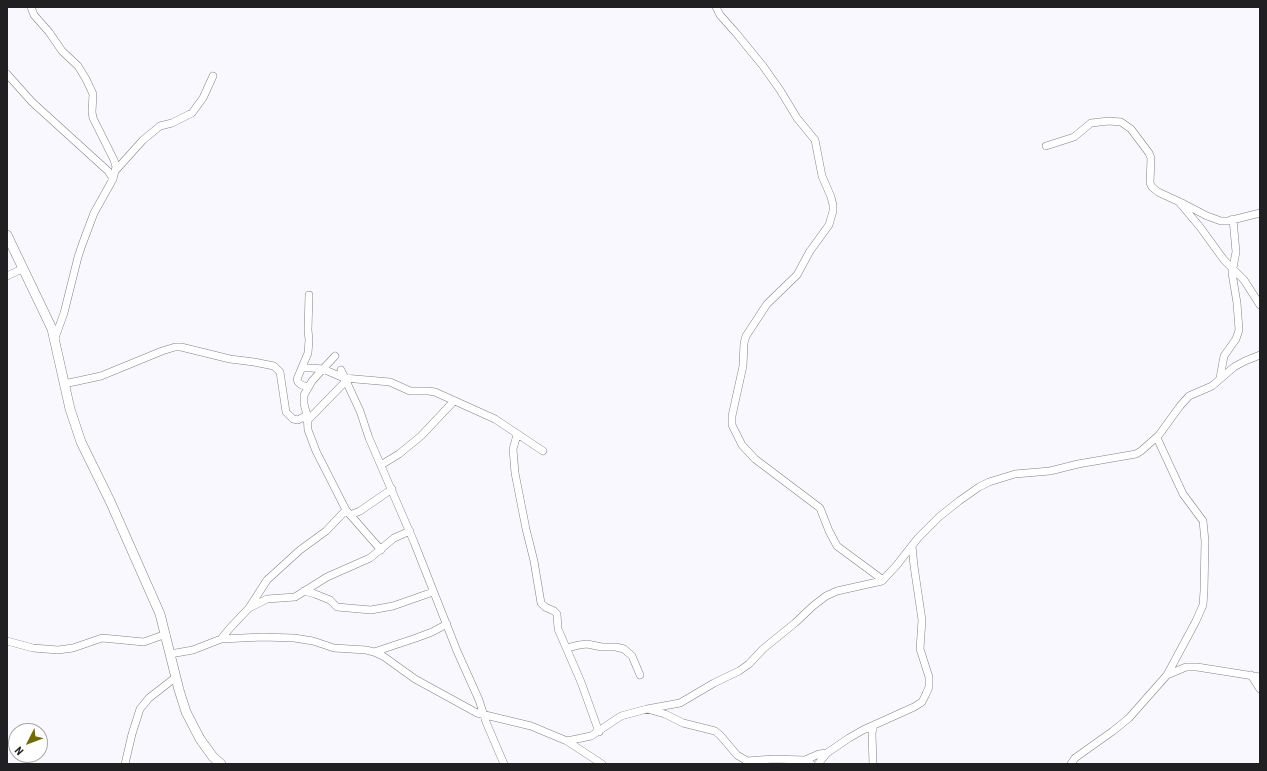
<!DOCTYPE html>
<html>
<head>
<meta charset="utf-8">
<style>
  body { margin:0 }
  #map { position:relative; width:1267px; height:771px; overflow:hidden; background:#f9f8fe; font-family:"Roboto Condensed",sans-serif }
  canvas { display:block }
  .frame { position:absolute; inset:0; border:8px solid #202022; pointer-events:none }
  .north { position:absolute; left:8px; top:723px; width:40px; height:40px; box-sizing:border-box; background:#fff; border:1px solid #a6a6a7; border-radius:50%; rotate:228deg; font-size:11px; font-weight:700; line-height:16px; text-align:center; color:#202022 }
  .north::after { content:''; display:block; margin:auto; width:14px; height:18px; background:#756b03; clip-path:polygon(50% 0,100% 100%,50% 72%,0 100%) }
</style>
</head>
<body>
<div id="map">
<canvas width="1267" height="771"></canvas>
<div class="frame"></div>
<div class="north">N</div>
</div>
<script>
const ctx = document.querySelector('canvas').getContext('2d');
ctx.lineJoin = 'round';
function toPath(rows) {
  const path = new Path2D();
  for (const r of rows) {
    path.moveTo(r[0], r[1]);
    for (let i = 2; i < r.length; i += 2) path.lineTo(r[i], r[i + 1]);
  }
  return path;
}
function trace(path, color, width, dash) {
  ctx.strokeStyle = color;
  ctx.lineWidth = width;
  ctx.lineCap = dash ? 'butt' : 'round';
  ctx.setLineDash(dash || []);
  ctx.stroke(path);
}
const minor = toPath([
  [31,7,34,15,49,32,62,51,78,66,86,79,93,94,92,112,93,118,114,160,116,167,113,179,94,213,82,245,78,257,64,313,55,338],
  [716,7,720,15,736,33,763,66,780,90,797,118,815,140,822,176,831,197,833,205,833,211,829,225,810,251,797,275,767,304,746,336,744,343,743,366,732,416,732,425,742,445,755,459,820,508,829,531,837,546,883,580],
  [7,74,32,102,97,161,108,171,113,179],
  [1046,146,1074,137,1091,123,1109,121,1121,122,1131,129,1149,153,1151,158,1150,183,1152,187,1158,192,1184,204,1207,216,1221,221,1228,221,1260,213],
  [116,170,143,140,160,126,172,123,192,113,203,98,213,76],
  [1179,202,1200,227,1224,260,1244,280,1260,305],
  [7,276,22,269],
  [335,356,312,381,304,395,304,404,307,415,308,430,316,451,346,510,381,550],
  [302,368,311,368,323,369,344,378,390,382,410,391,428,391,435,392,495,419,543,451],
  [341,370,360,411,369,438,414,542,457,651,479,700,486,722,504,764],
  [1220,378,1224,356,1236,339,1239,330,1237,303,1232,273,1236,252,1233,219],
  [64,384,101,376,162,351,175,347,181,347,230,359,254,362,274,366,280,372,286,412,293,419,298,420,307,415],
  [308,388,300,384,298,382,297,379,308,353,309,340,308,330,309,295],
  [307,421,345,382],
  [517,435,513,449,515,473,526,529,534,561,541,603,545,607,554,611,557,614,558,629,581,682,599,732],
  [381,465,399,454,421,436,454,401],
  [350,515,360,511,392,489],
  [304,591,315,594,330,600,337,607,371,610,393,606,433,592],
  [249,608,267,599,295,597,327,577,370,558,394,538,410,531],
  [221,639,230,628,249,608,267,580,300,550,326,531,346,510],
  [7,641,33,648,58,650,73,648,102,638,144,642,166,634],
  [567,648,579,645,587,644,602,647,616,647,624,649,632,656,640,675],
  [374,652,416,638,432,632,447,624],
  [170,654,193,650,221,639,263,637,294,638,313,641,334,648,366,650,374,652,383,656,415,679,477,713,531,726,567,741,602,764],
  [1167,675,1186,667,1197,667,1260,677],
  [1251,675,1260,689],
  [647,709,680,703,714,683,739,671,749,664,763,649,795,623,813,606,826,596,837,591,882,581,896,566,918,538,939,517,959,501,979,487,989,482,1015,474,1050,471,1078,464,1136,454,1141,451,1159,435,1180,406,1189,396,1212,386,1234,367,1245,361,1260,355],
  [567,741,591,736,621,716,647,709,665,714,683,723,715,731,720,735,737,755,747,761,773,759,805,760,811,764],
  [805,760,819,754,827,753],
  [125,764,132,734,140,709,149,698,176,677],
  [818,764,827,753,849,738,863,730,914,707,922,702,926,694,929,687,929,677,920,649,922,620,914,566,912,546],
  [873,764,872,734,873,726],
  [1071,764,1075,758,1113,731,1129,718,1167,675,1196,621,1203,605,1204,591,1205,541,1203,521,1183,494,1157,438]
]);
const tertiary = toPath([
  [7,235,52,329,70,409,81,442,110,501,160,614,179,690,186,712,200,739,213,757,221,764]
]);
trace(minor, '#828186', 8);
trace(tertiary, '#828186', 10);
trace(minor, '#fff', 7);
trace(tertiary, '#fff', 9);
</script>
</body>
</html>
